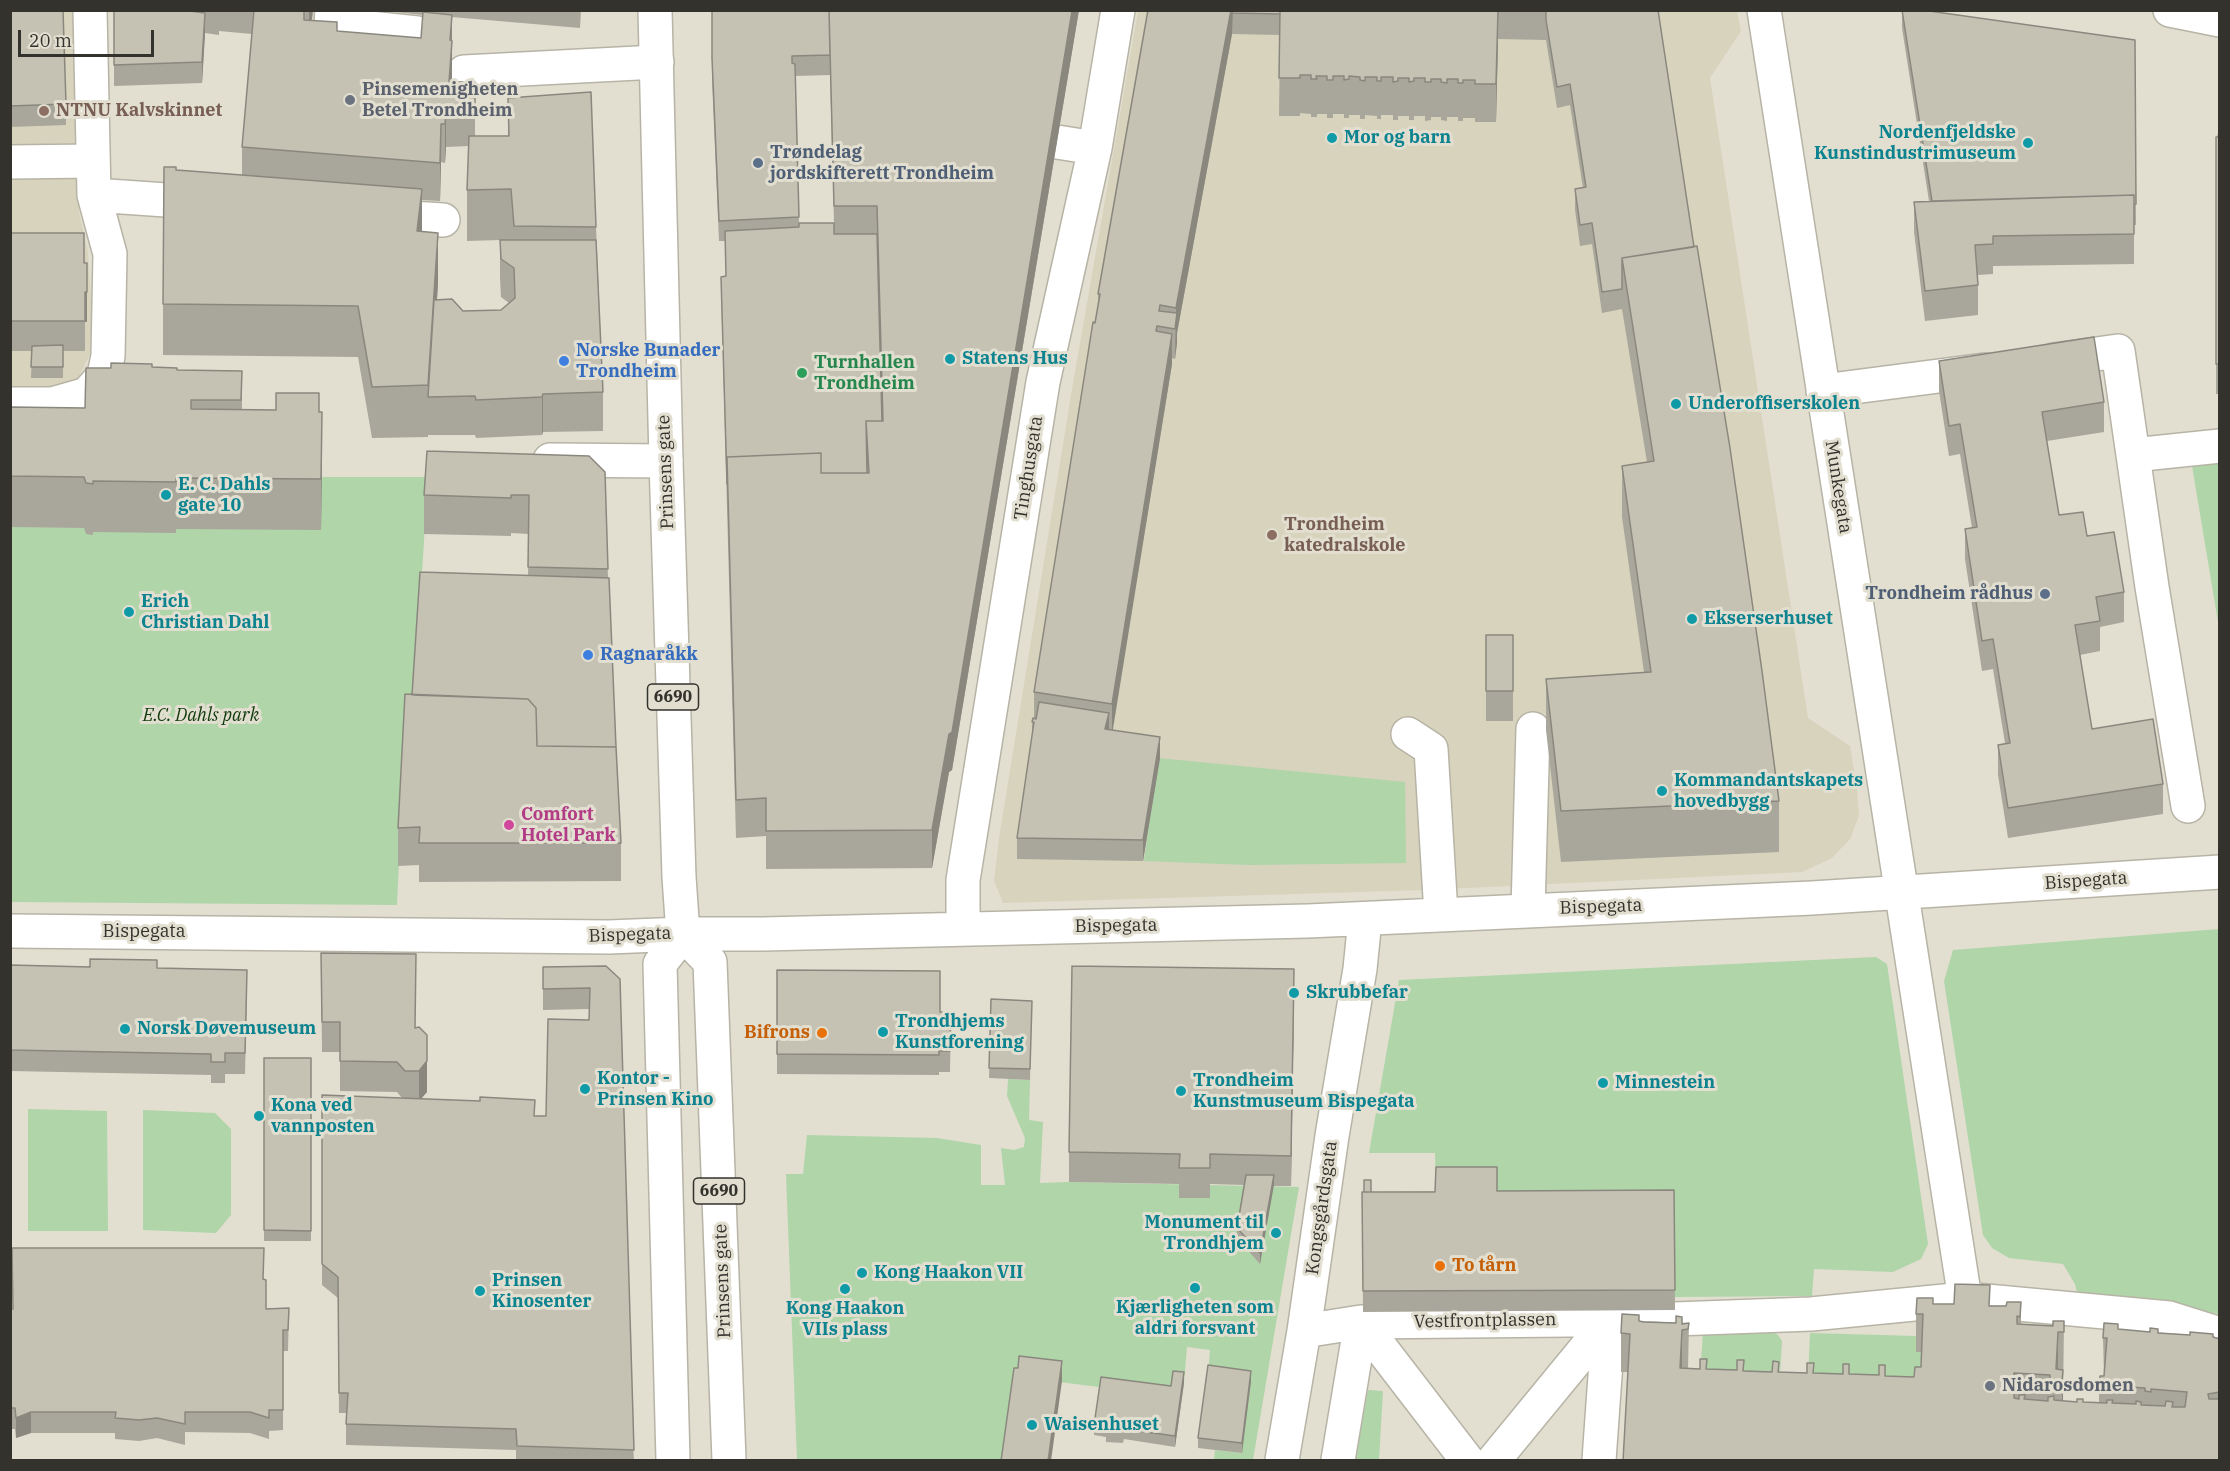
<!DOCTYPE html>
<html>
<head>
<meta charset="utf-8">
<style>
  body { margin:0 }
  #map { position:relative; width:2230px; height:1471px; overflow:hidden; background:#e2dfd1; font-family:"IBM Plex Serif",serif }
  canvas { display:block }
  .frame { position:absolute; inset:0; border:12px solid #33322c; pointer-events:none }
  .scale { position:absolute; left:18px; top:30px; width:136px; height:27px; box-sizing:border-box; border:3px solid #33322c; border-top:0; padding-left:8px; font-size:18px; line-height:21px; white-space:nowrap; color:#33322c; -webkit-text-stroke:4px #e2dfd1; paint-order:stroke }
</style>
</head>
<body>
<div id="map">
<canvas width="2230" height="1471"></canvas>
<div class="frame"></div>
<div class="scale">20 m</div>
</div>
<script>
const ctx = document.querySelector('canvas').getContext('2d');
ctx.lineJoin = 'round';
function fill(path, color) {
  ctx.fillStyle = color;
  ctx.fill(path, 'evenodd');
}
function toPath(rows) {
  const path = new Path2D();
  for (const r of rows) {
    path.moveTo(r[0], r[1]);
    for (let i = 2; i < r.length; i += 2) path.lineTo(r[i], r[i + 1]);
  }
  return path;
}
function trace(path, color, width, dash) {
  ctx.strokeStyle = color;
  ctx.lineWidth = width;
  ctx.lineCap = dash ? 'butt' : 'round';
  ctx.setLineDash(dash || []);
  ctx.stroke(path);
}
function drawText(font, color, halo, rows, align = 'center') {
  ctx.font = font + ' "IBM Plex Serif",serif';
  ctx.lineWidth = 6;
  ctx.setLineDash([]);
  ctx.textBaseline = 'middle';
  ctx.strokeStyle = halo;
  ctx.fillStyle = color;
  for (const [text, x, y, turn = 0] of rows) {
    ctx.save();
    ctx.translate(x, y);
    ctx.rotate((+turn || 0) * Math.PI / 180);
    ctx.textAlign = isNaN(turn) ? turn : align;
    if (halo) ctx.strokeText(text, 0, 0);
    ctx.fillText(text, 0, 0);
    ctx.restore();
  }
}
fill(toPath([
  [10,11,74,11,79,212,88,252,92,314,90,354,78,379,57,387,11,387],
  [1138,11,1737,11,1741,31,1710,78,1808,718,1850,746,1857,789,1859,816,1850,839,1832,858,1802,872,1425,890,1003,903,994,881,999,838,1072,389]
]), '#d7d3bd');
fill(toPath([
  [2219,458,2219,628,2191,460],
  [320,477,428,477,412,733,405,733,397,905,11,902,11,527,319,528],
  [1158,758,1405,782,1406,863,1250,865,1144,861],
  [2219,929,2219,1314,2167,1304,2077,1293,2075,1284,2063,1264,2009,1258,1992,1248,1983,1235,1944,981,1953,950],
  [1876,957,1887,964,1928,1244,1921,1259,1893,1272,1814,1269,1812,1296,1674,1297,1436,1188,1435,1153,1369,1153,1399,980],
  [1008,1079,1030,1080,1029,1120,1043,1122,1040,1183,1069,1182,1299,1187,1253,1460,1214,1460,1215,1450,1241,1453,1208,1375,1210,1350,1187,1347,1184,1383,1171,1396,1019,1377,1004,1460,797,1460,786,1174,803,1174,807,1135,937,1138,981,1145,981,1185,1005,1185,1001,1148,1014,1150,1024,1147,1025,1138,1007,1096],
  [28,1109,107,1111,108,1231,28,1231],
  [143,1110,215,1113,231,1129,231,1215,216,1233,143,1230],
  [1772,1331,1778,1335,1782,1341,1779,1390,1699,1389,1703,1332],
  [1810,1333,1917,1336,1923,1353,1921,1405,1807,1401],
  [1368,1390,1383,1391,1379,1460,1355,1460]
]), '#afd5a9');
const minor = toPath([
  [332,10,331,24,417,33],
  [1764,10,1965,1299,2169,1318,2220,1334],
  [2170,10,2220,20],
  [464,72,657,62],
  [1057,142,1095,148],
  [10,162,93,161],
  [94,195,209,203],
  [377,216,443,220],
  [2054,360,2118,351,2152,587,2188,806],
  [1823,391,1985,370],
  [10,404,52,404,87,394,104,375,108,356,110,254,94,195,90,10],
  [2133,455,2220,446],
  [550,460,666,461],
  [1408,734,1431,749,1441,914],
  [1528,910,1533,729],
  [963,929,963,880,1043,382,1095,148,1118,10],
  [10,931,609,937,683,934,763,934,1308,921,1812,898,2220,872],
  [1361,1322,1467,1460],
  [1304,1331,1361,1322,1675,1319,1811,1314,1965,1299],
  [1282,1460,1304,1331,1332,1136,1360,969,1365,919],
  [1338,1460,1361,1322],
  [1494,1460,1609,1320,1599,1460]
]);
const major = toPath([
  [655,10,666,461,679,877,683,934,710,962,729,1460],
  [673,1460,660,964,683,934]
]);
trace(minor, '#b7b4a6', 36);
trace(major, '#b7b4a6', 36);
trace(minor, '#fff', 33);
trace(major, '#fff', 33);
fill(toPath([
  [10,10,66,104,66,125,10,127],
  [114,10,313,10,312,20,337,31,421,38,423,15,376,10,581,10,580,28,452,17,452,82,475,82,475,136,508,136,508,98,596,227,603,392,603,431,543,432,542,435,476,438,475,435,428,435,428,437,372,438,358,357,163,355,163,304,176,170,242,175,242,147,252,34,219,31,219,35,205,33,202,83,114,86],
  [469,146,467,190,467,241,500,240,500,278,501,297,509,303,501,310,463,311,437,300,438,284,422,231,422,200,440,201,441,162,445,163,446,147],
  [712,10,1079,10,952,770,949,772,932,868,766,869,766,836,736,838,721,287,726,276,725,241,719,241,712,79],
  [830,75,834,223,799,223,795,76],
  [1148,10,1658,10,1779,801,1779,852,1561,862,1546,730,1546,679,1644,672,1622,517,1622,466,1647,462,1622,309,1602,313,1592,244,1580,246,1575,210,1575,189,1583,188,1570,105,1557,108,1546,40,1498,39,1496,122,1475,122,1475,118,1463,118,1463,121,1458,121,1458,117,1447,117,1447,121,1441,120,1441,117,1431,117,1431,120,1425,121,1425,116,1414,116,1414,120,1409,120,1409,116,1398,116,1398,120,1393,120,1393,115,1381,115,1381,119,1377,119,1377,116,1365,115,1365,119,1360,119,1360,115,1349,115,1349,118,1344,118,1344,114,1333,114,1333,118,1327,118,1327,114,1317,114,1317,117,1311,117,1311,114,1300,113,1300,116,1279,116,1280,35,1232,34,1177,333,1177,343,1175,359,1172,358,1172,364,1112,730,1160,758,1143,861,1017,859,1017,838,1032,736,1032,722,1034,718,1034,692,1095,323,1098,307,1098,294],
  [1902,10,2135,40,2136,225,2134,225,2134,264,1993,266,1993,274,1978,275,1978,315,1925,321,1914,232,1914,202,1929,201,1902,28],
  [2220,127,2220,394,2216,394,2216,137,2218,137],
  [10,233,84,263,87,322,85,322,85,351,63,351,63,378,31,378,32,351,10,351],
  [1939,361,2104,402,2104,432,2047,441,2059,515,2087,536,2124,592,2124,622,2100,627,2100,651,2080,655,2092,729,2163,784,2163,814,2008,838,1998,775,1998,745,2005,743,1993,669,1982,671,1965,559,1965,529,1972,528,1960,454,1949,456,1939,391],
  [152,367,177,370,242,371,242,410,319,412,322,463,321,530,176,529,176,533,93,532,93,535,86,534,84,528,10,527,10,407,85,408,111,368],
  [605,472,608,578,621,843,621,881,419,882,419,865,398,866,398,828,412,695,528,575,529,534,511,533,511,536,424,534,424,495],
  [1486,635,1513,635,1513,721,1486,721],
  [321,953,415,1028,427,1092,421,1099,535,1116,546,1116,589,1020,589,1009,543,1010,543,967,606,966,634,1461,516,1461,516,1450,346,1445,346,1413,339,1413,338,1298,322,1285,322,1095,402,1098,397,1092,340,1091,340,1052,322,1052],
  [10,965,157,968,247,991,245,1074,225,1074,225,1083,211,1083,211,1075,10,1071],
  [777,970,940,1012,951,1012,950,1072,939,1072,939,1075,777,1074],
  [991,999,1032,1001,1030,1080,989,1078],
  [1294,999,1291,1186,1273,1186,1260,1264,1237,1238,1237,1228,1244,1185,1210,1184,1210,1198,1179,1198,1179,1184,1069,1182,1069,1152],
  [264,1058,311,1058,311,1241,264,1241],
  [1674,1190,1675,1310,1363,1312,1362,1192],
  [264,1279,266,1309,289,1308,288,1351,283,1351,283,1430,269,1431,269,1439,250,1433,185,1432,185,1445,157,1438,139,1441,115,1439,115,1433,31,1433,16,1438,15,1429,10,1429,10,1309],
  [2021,1302,2021,1324,2053,1326,2064,1321,2063,1401,2099,1403,2099,1389,2104,1376,2103,1338,2118,1329,2213,1337,2220,1339,2220,1461,1628,1372,1621,1372,1621,1333,1639,1321,1689,1323,1688,1368,1682,1368,1914,1377,1921,1367,1922,1352,1916,1352,1916,1314,1933,1304,2006,1306],
  [1251,1381,1242,1453,1198,1448,1198,1438],
  [1184,1383,1175,1447,1124,1439,1123,1443,1106,1442,1106,1437,1094,1435,1094,1425,1171,1386]
]), '#a9a79b');
fill(toPath([
  [309,10,313,10,309,40],
  [1072,10,1079,10,952,770,949,772,932,868,932,830,949,734,952,732],
  [1231,10,1233,10,1232,34,1177,333,1177,343,1175,359,1176,308],
  [1498,10,1498,39,1496,122,1496,84],
  [205,13,205,34,202,83,202,62],
  [452,15,452,79,450,108,449,82],
  [446,109,446,147,445,163,445,124],
  [441,124,441,162,440,201,440,163],
  [422,189,422,240,417,231],
  [438,233,438,284,430,397,428,397,428,437,428,385],
  [85,292,87,292,87,322,85,322,85,351],
  [1172,334,1172,364,1112,735,1112,704],
  [543,394,543,432,542,435,542,397],
  [322,412,322,463,321,530,321,479],
  [1109,713,1109,734,1105,729],
  [1160,737,1160,758,1143,861,1143,840],
  [1294,969,1294,999,1291,1186,1291,1156],
  [427,1035,427,1092,419,1101,419,1071],
  [1274,1175,1274,1185,1260,1264,1260,1253],
  [1682,1330,1682,1368,1680,1407,1680,1368],
  [2058,1332,2058,1370,2056,1381],
  [1062,1361,1062,1381,1051,1461,1048,1461],
  [2063,1370,2063,1408,2062,1419,2062,1381],
  [1251,1371,1251,1381,1242,1453,1242,1443],
  [1184,1372,1184,1383,1175,1447,1175,1436],
  [31,1412,31,1433,16,1438,16,1418]
]), '#8a887e');
const building = toPath([
  [10,10,63,10,66,104,10,106,10,10],
  [114,10,182,10,205,13,202,62,114,65,114,10],
  [254,10,304,10,304,20,337,22,337,31,421,38,423,12,452,15,450,40,452,41,449,82,475,82,475,108,446,109,445,124,441,124,440,163,242,147,254,10],
  [712,10,829,10,830,55,792,56,792,63,795,64,799,217,719,221,712,58,712,10],
  [829,10,1072,11,952,732,949,734,932,830,766,831,766,798,736,800,727,457,821,453,821,473,869,473,866,421,883,421,877,206,834,206,829,10],
  [1148,10,1231,10,1176,308,1160,305,1159,311,1177,313,1175,329,1157,326,1156,331,1172,334,1112,704,1034,692,1093,322,1095,323,1100,294,1098,294,1148,10],
  [1233,10,1280,10,1280,14,1232,13,1233,10],
  [1280,10,1498,10,1496,84,1475,84,1475,80,1463,80,1463,83,1458,83,1458,79,1447,79,1447,83,1441,82,1441,79,1431,79,1431,82,1425,82,1425,78,1414,78,1414,81,1409,82,1409,78,1398,78,1398,81,1393,82,1393,77,1381,77,1381,81,1377,81,1377,77,1365,77,1365,81,1360,80,1360,77,1349,76,1349,79,1344,80,1344,76,1333,76,1333,80,1327,80,1327,76,1316,76,1317,79,1311,79,1311,75,1300,75,1300,78,1279,78,1280,10],
  [1546,10,1658,10,1694,247,1622,258,1622,289,1602,292,1592,223,1580,225,1575,189,1586,187,1570,84,1557,87,1546,20,1546,10],
  [1902,10,1922,10,2135,40,2136,204,2134,204,2134,195,1932,201,1902,10],
  [591,92,596,227,514,226,511,189,467,190,469,136,509,136,508,98,591,92],
  [2220,127,2220,364,2216,364,2216,137,2218,137,2220,127],
  [164,167,176,167,176,170,190,171,422,189,417,231,438,233,428,385,372,387,358,306,163,304,164,167],
  [2134,195,2134,234,1993,236,1993,244,1975,245,1978,285,1925,291,1914,202,2134,195],
  [799,223,834,223,834,234,877,234,882,421,866,421,867,473,821,473,821,453,727,457,727,484,721,277,726,276,725,231,799,227,799,223],
  [10,233,84,233,84,263,87,263,87,292,85,292,85,321,10,321,10,233],
  [500,240,596,240,603,392,543,394,542,397,476,400,475,396,428,397,434,300,452,299,463,311,501,310,515,298,514,268,501,259,500,240],
  [1697,246,1730,448,1762,671,1779,801,1561,811,1546,679,1651,672,1622,466,1654,461,1622,258,1697,246],
  [2094,337,2104,402,2042,412,2059,515,2083,512,2087,536,2114,532,2124,592,2096,597,2100,621,2075,625,2092,729,2153,719,2163,784,2008,808,1998,745,2010,743,1993,639,1982,641,1965,529,1977,527,1960,424,1949,426,1939,361,2094,337],
  [63,345,63,367,31,367,32,346,63,345],
  [111,363,152,364,152,367,177,368,177,370,242,371,241,400,191,400,191,409,276,410,276,393,319,393,319,412,322,412,321,479,176,478,176,482,93,481,93,484,86,483,84,477,10,476,10,407,85,408,86,368,111,368,111,363],
  [427,451,589,456,605,472,608,569,528,567,529,495,511,495,511,498,424,495,427,451],
  [420,572,609,578,616,747,537,746,536,708,528,699,412,695,420,572],
  [1486,635,1513,635,1513,691,1486,691,1486,635],
  [405,694,528,699,536,708,537,746,616,747,621,843,419,843,420,827,398,828,405,694],
  [1039,702,1109,713,1105,729,1160,737,1143,840,1017,838,1034,722,1032,722,1033,718,1036,719,1039,702],
  [321,953,416,954,415,1028,419,1027,427,1035,427,1061,419,1071,405,1071,397,1062,340,1061,340,1022,322,1022,321,953],
  [90,959,157,960,157,968,247,970,245,1053,225,1053,225,1062,211,1062,211,1054,10,1050,10,965,90,967,90,959],
  [606,966,620,979,634,1450,517,1446,516,1429,346,1424,348,1393,339,1393,338,1277,322,1264,322,1095,480,1101,480,1097,535,1100,534,1116,546,1116,548,1019,589,1020,590,988,543,989,543,967,606,966],
  [1072,966,1294,969,1291,1156,1210,1154,1210,1168,1179,1168,1180,1154,1069,1152,1072,966],
  [777,970,940,971,940,1012,951,1012,950,1051,939,1051,939,1055,777,1054,777,970],
  [991,999,1032,1001,1030,1069,989,1068,991,999],
  [264,1058,311,1058,311,1231,264,1230,264,1058],
  [1436,1167,1497,1167,1497,1191,1674,1190,1675,1290,1363,1291,1362,1192,1435,1192,1436,1167],
  [1246,1175,1274,1175,1260,1253,1237,1228,1246,1175],
  [1364,1180,1371,1180,1371,1192,1364,1192,1364,1180],
  [12,1248,264,1248,263,1279,266,1280,266,1309,289,1308,288,1330,283,1330,283,1410,269,1410,269,1418,250,1412,185,1412,185,1424,157,1418,139,1420,115,1418,116,1412,31,1412,16,1418,15,1408,10,1408,10,1309,13,1309,12,1248],
  [1955,1284,1990,1285,1989,1306,2006,1306,2007,1302,2021,1302,2020,1317,2017,1316,2017,1324,2053,1326,2053,1321,2064,1321,2064,1332,2058,1332,2056,1369,2063,1370,2062,1381,2050,1380,2050,1375,2014,1373,2014,1398,2019,1399,2019,1395,2025,1395,2024,1399,2048,1401,2048,1397,2054,1396,2054,1400,2077,1402,2077,1399,2083,1399,2083,1402,2107,1403,2107,1400,2113,1400,2112,1403,2136,1404,2136,1401,2141,1402,2141,1405,2165,1406,2166,1401,2173,1402,2172,1407,2185,1407,2187,1392,2151,1389,2151,1392,2145,1391,2145,1388,2112,1386,2112,1389,2099,1389,2100,1376,2104,1376,2107,1338,2103,1338,2104,1323,2118,1324,2118,1329,2150,1332,2150,1328,2158,1329,2158,1333,2190,1335,2190,1332,2213,1334,2213,1337,2220,1339,2220,1392,2208,1394,2209,1399,2220,1399,2220,1461,1623,1461,1630,1334,1621,1333,1622,1314,1639,1315,1639,1321,1644,1322,1676,1323,1676,1316,1682,1317,1682,1324,1689,1323,1688,1329,1682,1330,1680,1368,1700,1369,1700,1359,1707,1359,1706,1369,1737,1370,1737,1360,1744,1360,1743,1371,1772,1372,1773,1361,1779,1362,1778,1372,1807,1373,1807,1363,1814,1363,1813,1373,1843,1374,1843,1364,1849,1364,1849,1374,1879,1375,1879,1365,1885,1365,1885,1376,1914,1377,1915,1367,1921,1367,1923,1314,1916,1314,1917,1298,1933,1298,1933,1304,1954,1304,1955,1284],
  [1019,1356,1062,1361,1048,1461,1001,1461,1014,1368,1018,1368,1019,1356],
  [1208,1365,1251,1371,1242,1443,1198,1438,1208,1365],
  [1173,1371,1184,1372,1175,1436,1124,1429,1123,1432,1106,1431,1107,1427,1094,1425,1101,1377,1171,1386,1173,1371]
]);
fill(building, '#c5c2b4');
trace(building, '#8a887e', 1.5);
for (const [x, y, r, color] of [
  [350,100,6,"#6b7280"],
  [44,111,6,"#8d6e63"],
  [1332,138,6,"#0f9aa8"],
  [2028,143,6,"#0f9aa8"],
  [758,163,6,"#5c6f8a"],
  [950,359,6,"#0f9aa8"],
  [564,361,6,"#3f7fe0"],
  [802,373,6,"#2e9e5b"],
  [1676,404,6,"#0f9aa8"],
  [166,495,6,"#0f9aa8"],
  [1272,535,6,"#8d6e63"],
  [2045,594,6,"#5c6f8a"],
  [129,612,6,"#0f9aa8"],
  [1692,619,6,"#0f9aa8"],
  [588,655,6,"#3f7fe0"],
  [1662,791,6,"#0f9aa8"],
  [509,825,6,"#d1479c"],
  [1294,993,6,"#0f9aa8"],
  [125,1029,6,"#0f9aa8"],
  [883,1032,6,"#0f9aa8"],
  [822,1033,6,"#e8710a"],
  [1603,1083,6,"#0f9aa8"],
  [585,1089,6,"#0f9aa8"],
  [1181,1091,6,"#0f9aa8"],
  [259,1116,6,"#0f9aa8"],
  [1276,1233,6,"#0f9aa8"],
  [1440,1266,6,"#e8710a"],
  [862,1273,6,"#0f9aa8"],
  [1195,1288,6,"#0f9aa8"],
  [845,1289,6,"#0f9aa8"],
  [480,1291,6,"#0f9aa8"],
  [1990,1386,6,"#6b7280"],
  [1032,1425,6,"#0f9aa8"]
]) {
  const dot = new Path2D();
  dot.arc(x, y, r, 0, 2 * Math.PI);
  ctx.fillStyle = color;
  ctx.fill(dot);
  trace(dot, '#e2dfd1', 2);
}
for (const [x, y, w] of [
  [673,697,51],
  [719,1191,51]
]) {
  const box = new Path2D();
  box.roundRect(x - w / 2, y - 13, w, 26, 4.5);
  ctx.fillStyle = '#e2dfd1';
  ctx.fill(box);
  trace(box, '#33322c', 1.5);
}
drawText('bold 16px', '#33322c', null, [
  ["6690",673,697],
  ["6690",719,1191]
]);
drawText('bold 18px', '#5b616d', '#e2dfd1', [
  ["Pinsemenigheten",362,90],
  ["Betel Trondheim",362,111],
  ["Nidarosdomen",2002,1386]
], 'left');
drawText('bold 18px', '#785e54', '#e2dfd1', [
  ["NTNU Kalvskinnet",56,111],
  ["Trondheim",1284,525],
  ["katedralskole",1284,546]
], 'left');
drawText('bold 18px', '#0d838f', '#e2dfd1', [
  ["Nordenfjeldske",2016,133,"right"],
  ["Kunstindustrimuseum",2016,154,"right"],
  ["Mor og barn",1344,138],
  ["Statens Hus",962,359],
  ["Underoffiserskolen",1688,404],
  ["E. C. Dahls",178,485],
  ["gate 10",178,506],
  ["Erich",141,602],
  ["Christian Dahl",141,623],
  ["Ekserserhuset",1704,619],
  ["Kommandantskapets",1674,781],
  ["hovedbygg",1674,802],
  ["Skrubbefar",1306,993],
  ["Trondhjems",895,1022],
  ["Kunstforening",895,1043],
  ["Norsk Døvemuseum",137,1029],
  ["Kontor -",597,1079],
  ["Prinsen Kino",597,1100],
  ["Trondheim",1193,1081],
  ["Kunstmuseum Bispegata",1193,1102],
  ["Minnestein",1615,1083],
  ["Kona ved",271,1106],
  ["vannposten",271,1127],
  ["Monument til",1264,1223,"right"],
  ["Trondhjem",1264,1244,"right"],
  ["Kong Haakon VII",874,1273],
  ["Prinsen",492,1281],
  ["Kinosenter",492,1302],
  ["Kjærligheten som",1195,1308,"center"],
  ["aldri forsvant",1195,1329,"center"],
  ["Kong Haakon",845,1309,"center"],
  ["VIIs plass",845,1330,"center"],
  ["Waisenhuset",1044,1425]
], 'left');
drawText('bold 18px', '#4e5e75', '#e2dfd1', [
  ["Trøndelag",770,153],
  ["jordskifterett Trondheim",770,174],
  ["Trondheim rådhus",2033,594,"right"]
], 'left');
drawText('bold 18px', '#366cbe', '#e2dfd1', [
  ["Norske Bunader",576,351],
  ["Trondheim",576,372],
  ["Ragnaråkk",600,655]
], 'left');
drawText('bold 18px', '#27864d', '#e2dfd1', [
  ["Turnhallen",814,363],
  ["Trondheim",814,384]
], 'left');
drawText('18px', '#33322c', '#e2dfd1', [
  ["Tinghusgata",1029,468,-81],
  ["Prinsens gate",666,472,-92],
  ["Munkegata",1838,487,81],
  ["Bispegata",2086,881,-4],
  ["Bispegata",1601,907,-2],
  ["Bispegata",1116,926,-1],
  ["Bispegata",144,932],
  ["Bispegata",630,935,-2],
  ["Kongsgårdsgata",1322,1208,-82],
  ["Prinsens gate",723,1281,-92],
  ["Vestfrontplassen",1485,1321,-1]
]);
drawText('italic 18px', '#123b0c', '#e2dfd1', [
  ["E.C. Dahls park",201,716]
]);
drawText('bold 18px', '#b23c85', '#e2dfd1', [
  ["Comfort",521,815],
  ["Hotel Park",521,836]
], 'left');
drawText('bold 18px', '#c56008', '#e2dfd1', [
  ["Bifrons",810,1033],
  ["To tårn",1452,1266,"left"]
], 'right');
</script>
</body>
</html>
